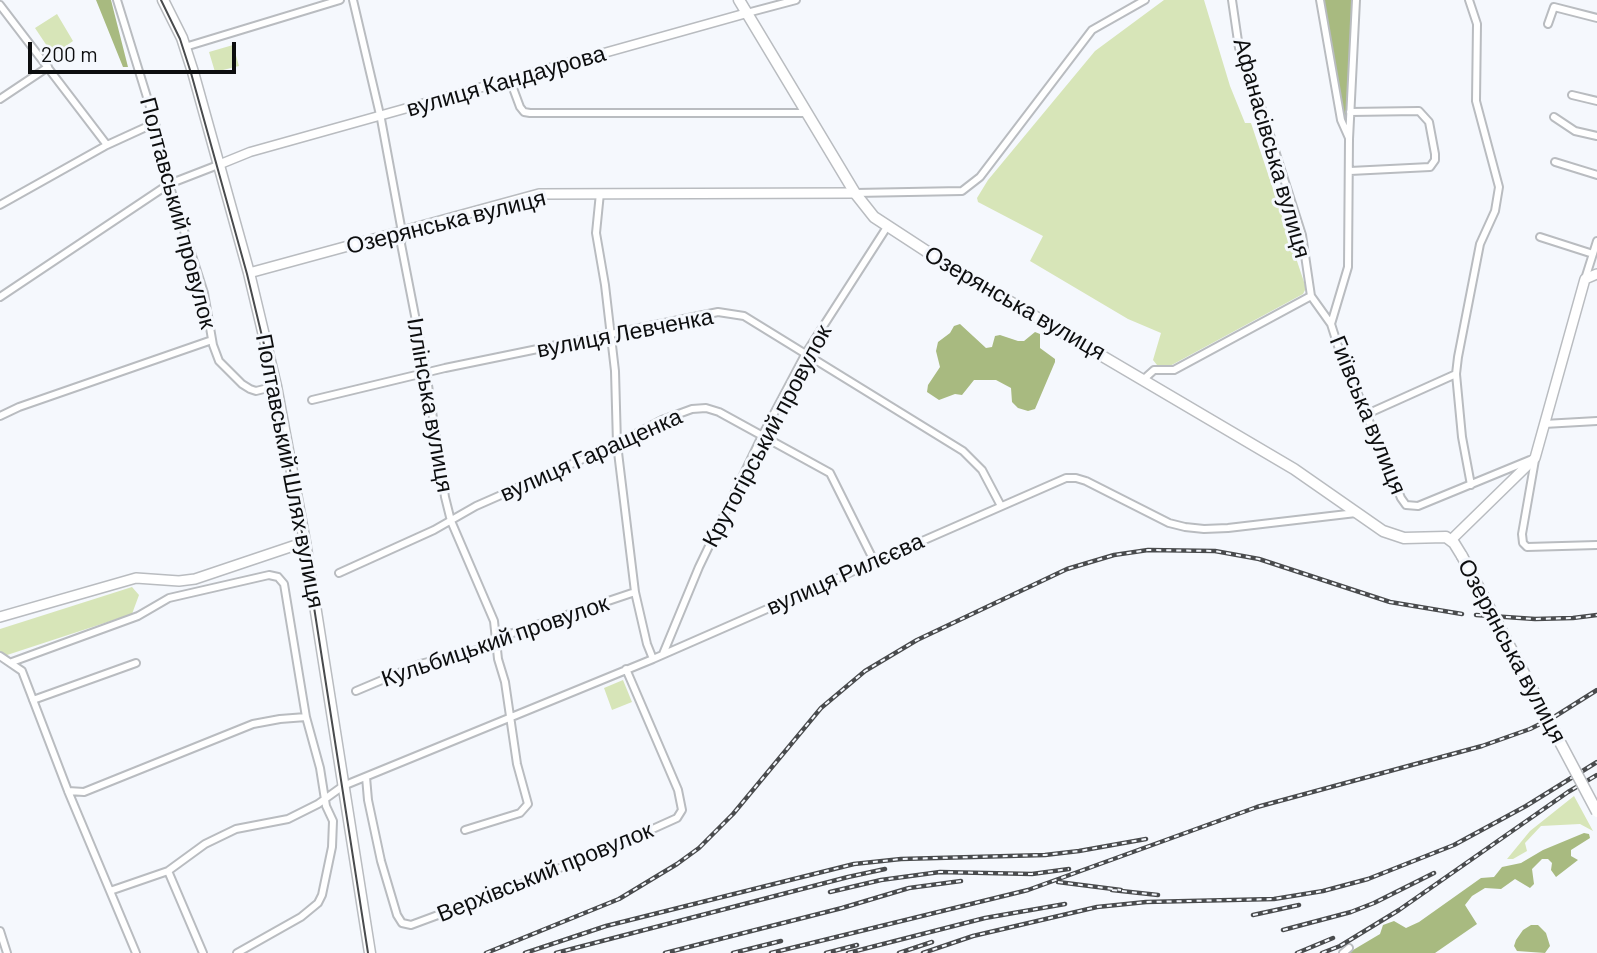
<!DOCTYPE html>
<html>
<head>
<meta charset="utf-8">
<style>
  body { margin:0 }
  #map { position:relative; width:1597px; height:953px; overflow:hidden; background:#f5f8fd; font-family:Barlow,sans-serif }
  canvas { display:block }
  .scale { position:absolute; left:28px; top:42px; width:208px; height:32px; box-sizing:border-box; border:4px solid #0d0e0f; border-top:0; padding-left:9px; font-size:21px; line-height:24px; white-space:nowrap; color:#0d0e0f; -webkit-text-stroke:5px #f5f8fd; paint-order:stroke }
</style>
</head>
<body>
<div id="map">
<canvas width="1597" height="953"></canvas>
<div class="scale">200 m</div>
</div>
<script>
const ctx = document.querySelector('canvas').getContext('2d');
ctx.lineJoin = 'round';
function fill(path, color) {
  ctx.fillStyle = color;
  ctx.fill(path, 'evenodd');
}
function toPath(rows) {
  const path = new Path2D();
  for (const r of rows) {
    path.moveTo(r[0], r[1]);
    for (let i = 2; i < r.length; i += 2) path.lineTo(r[i], r[i + 1]);
  }
  return path;
}
function trace(path, color, width, dash) {
  ctx.strokeStyle = color;
  ctx.lineWidth = width;
  ctx.lineCap = dash ? 'butt' : 'round';
  ctx.setLineDash(dash || []);
  ctx.stroke(path);
}
function drawText(font, color, halo, rows, align = 'center') {
  ctx.font = font + ' Barlow,sans-serif';
  ctx.lineWidth = 6;
  ctx.setLineDash([]);
  ctx.textBaseline = 'middle';
  ctx.strokeStyle = halo;
  ctx.fillStyle = color;
  for (const [text, x, y, turn = 0] of rows) {
    ctx.save();
    ctx.translate(x, y);
    ctx.rotate((+turn || 0) * Math.PI / 180);
    ctx.textAlign = isNaN(turn) ? turn : align;
    if (halo) ctx.strokeText(text, 0, 0);
    ctx.fillText(text, 0, 0);
    ctx.restore();
  }
}
fill(toPath([
  [1164,0,1204,0,1230,86,1245,123,1251,123,1306,288,1303,294,1168,367,1157,365,1153,360,1161,333,1128,319,1030,261,1043,236,978,202,977,198,988,180,1095,51],
  [57,14,73,41,53,55,35,28],
  [233,45,239,66,215,72,209,52],
  [132,587,139,595,132,614,4,656,0,654,0,629],
  [623,680,632,702,612,710,604,688],
  [1574,796,1593,831,1580,824,1541,826,1525,843,1527,851,1513,859,1507,859,1530,831]
]), '#d7e5b8');
fill(toPath([
  [96,0,111,0,128,67,123,67],
  [1323,0,1352,0,1347,120,1343,119],
  [960,324,986,348,992,347,995,336,1000,335,1018,341,1024,341,1035,332,1040,334,1040,348,1055,359,1055,362,1035,409,1028,411,1018,408,1012,402,1011,388,996,380,974,380,962,395,955,394,939,400,927,392,928,385,940,367,936,351,938,342,950,333,954,326],
  [1584,833,1589,834,1590,838,1571,850,1571,856,1578,860,1556,877,1551,870,1552,863,1548,859,1542,859,1532,869,1534,884,1530,888,1515,879,1501,889,1485,888,1472,896,1465,905,1477,924,1435,953,1348,953,1380,934,1383,925,1394,921,1406,928,1419,922,1481,878,1494,877,1502,867,1521,863,1543,850],
  [1531,925,1538,925,1546,933,1550,946,1545,953,1517,951,1514,946,1516,940,1523,930]
]), '#a8ba80');
const minor = toPath([
  [117,0,155,123,169,184,204,293,213,345,219,361,242,384,250,389,256,391,276,386],
  [353,0,381,119,402,232,401,244,426,372,445,497,451,521,494,621,498,659,505,682,517,764,528,804,520,813,465,830],
  [1232,0,1239,48,1247,63,1302,235,1311,296,1331,324],
  [1320,0,1341,120,1349,138],
  [1356,0,1349,139,1348,267,1331,324,1338,346,1401,498,1406,505,1418,506,1530,460],
  [1469,0,1477,24,1476,101,1499,187,1495,211,1480,244,1458,357,1456,374,1462,437,1471,485],
  [0,5,107,145],
  [747,13,796,0],
  [1548,24,1554,7,1597,18],
  [185,47,340,0],
  [510,80,520,107,524,112,530,113,807,113],
  [1572,95,1597,101],
  [0,99,48,67],
  [1554,117,1575,131,1597,136],
  [1555,162,1597,175],
  [1350,171,1430,167,1435,160,1435,154,1429,122,1419,111,1350,112],
  [600,193,596,233,605,285,615,371,617,444,635,592,647,644,653,659],
  [855,193,962,191,980,177,1092,30,1145,0],
  [0,205,107,145,155,123],
  [1540,237,1593,254],
  [1585,279,1597,241],
  [0,297,169,184,218,165],
  [1144,379,1154,370,1174,370,1311,296],
  [312,400,445,368,718,312,744,316,963,451,982,470,1001,506],
  [1367,414,1456,374],
  [0,416,19,407,212,340],
  [1544,424,1597,421],
  [1535,460,1522,534,1523,543,1527,547,1597,545],
  [339,573,434,530,476,506,617,444,662,420,692,409,706,408,719,412,830,473,874,561],
  [663,654,699,567,762,436,806,353,887,227],
  [0,656,22,671,68,791,136,953],
  [12,662,138,616,169,598,269,575,278,577,284,584,306,717,320,768,326,806,333,821,332,847,322,895,318,903,301,917,237,953],
  [356,691,420,664,489,647,510,634,635,592],
  [33,700,136,663],
  [366,777,368,800,381,861,397,915,402,923,411,925,519,885,646,832,677,818,682,810,678,790,626,669],
  [68,791,84,792,253,724,280,719,306,717],
  [168,871,203,953],
  [110,891,168,871,205,844,236,829,288,819,318,804,343,786,653,659,1066,478,1076,478,1086,481,1169,523,1185,527,1204,529,1228,528,1356,513],
  [0,931,7,953],
  [1343,953,1349,948]
]);
const tertiary = toPath([
  [218,165,250,152,747,13]
]);
const secondary = toPath([
  [249,273,539,194,855,193],
  [1451,540,1535,458,1585,279,1597,274],
  [0,617,136,578,179,581,195,579,305,542]
]);
const primary = toPath([
  [163,0,182,38,193,72,249,273,276,386,305,542,370,953],
  [739,0,855,193,874,217,946,264,1294,469,1383,531,1404,538,1446,537,1454,543,1462,556],
  [1527,679,1544,712]
]);
trace(minor, '#b9bcc0', 10);
trace(tertiary, '#b9bcc0', 11);
trace(secondary, '#b9bcc0', 12);
trace(primary, '#b9bcc0', 13);
trace(minor, '#fff', 6);
trace(tertiary, '#fff', 8);
trace(secondary, '#fff', 9);
trace(primary, '#fff', 10);
trace(toPath([
  [161,0,180,39,191,73,247,274,274,386,304,543,368,953]
]), '#494b4d', 2);
const rail = toPath([
  [1476,615,1535,619,1573,618,1597,615],
  [1058,882,1121,890],
  [1112,890,1158,895],
  [830,892,881,880,940,872,1032,874,1069,869],
  [1253,915,1299,905],
  [1283,930,1351,912,1374,903,1434,873],
  [486,953,619,899,677,864,699,848,733,814,821,708,865,671,917,640,1067,569,1114,555,1148,550,1215,551,1259,559,1390,602,1462,614],
  [525,953,606,926,854,864,901,859,1045,855,1079,851,1146,839],
  [556,953,848,877,885,869],
  [665,953,842,908,909,888,961,881],
  [733,953,781,941],
  [771,953,1028,890,1257,807,1482,746,1530,729,1554,717,1597,690],
  [826,953,857,945],
  [848,953,985,918,1065,904],
  [899,953,932,942],
  [923,953,973,936,1097,907,1146,902,1274,899,1323,891,1368,879,1454,845,1526,806,1597,762],
  [1297,953,1333,938],
  [1322,953,1340,946,1399,910,1568,792,1597,775]
]);
trace(rail, '#494b4d', 4.5);
trace(rail, '#f5f8fd', 2, [5]);
const primaryBridge = toPath([
  [1462,556,1527,679],
  [1544,712,1597,812]
]);
trace(primaryBridge, '#b9bcc0', 13, []);
trace(primaryBridge, '#fff', 10);
drawText('23px', '#0d0e0f', '#f5f8fd', [
  ["вулиця Кандаурова",506,81,-16],
  ["Афанасівська вулиця",1272,148,74],
  ["Полтавський провулок",178,213,75],
  ["Озерянська вулиця",446,222,-14],
  ["Озерянська вулиця",1015,303,30],
  ["вулиця Левченка",625,333,-11],
  ["Іллінська вулиця",430,405,80],
  ["Гиївська вулиця",1368,415,68],
  ["Крутогірський провулок",767,436,-62],
  ["вулиця Гаращенка",591,455,-24],
  ["Полтавський Шлях вулиця",290,471,79],
  ["вулиця Рилєєва",845,574,-24],
  ["Кульбицький провулок",495,641,-19],
  ["Озерянська вулиця",1512,651,62],
  ["Верхівський провулок",545,872,-22]
]);
</script>
</body>
</html>
